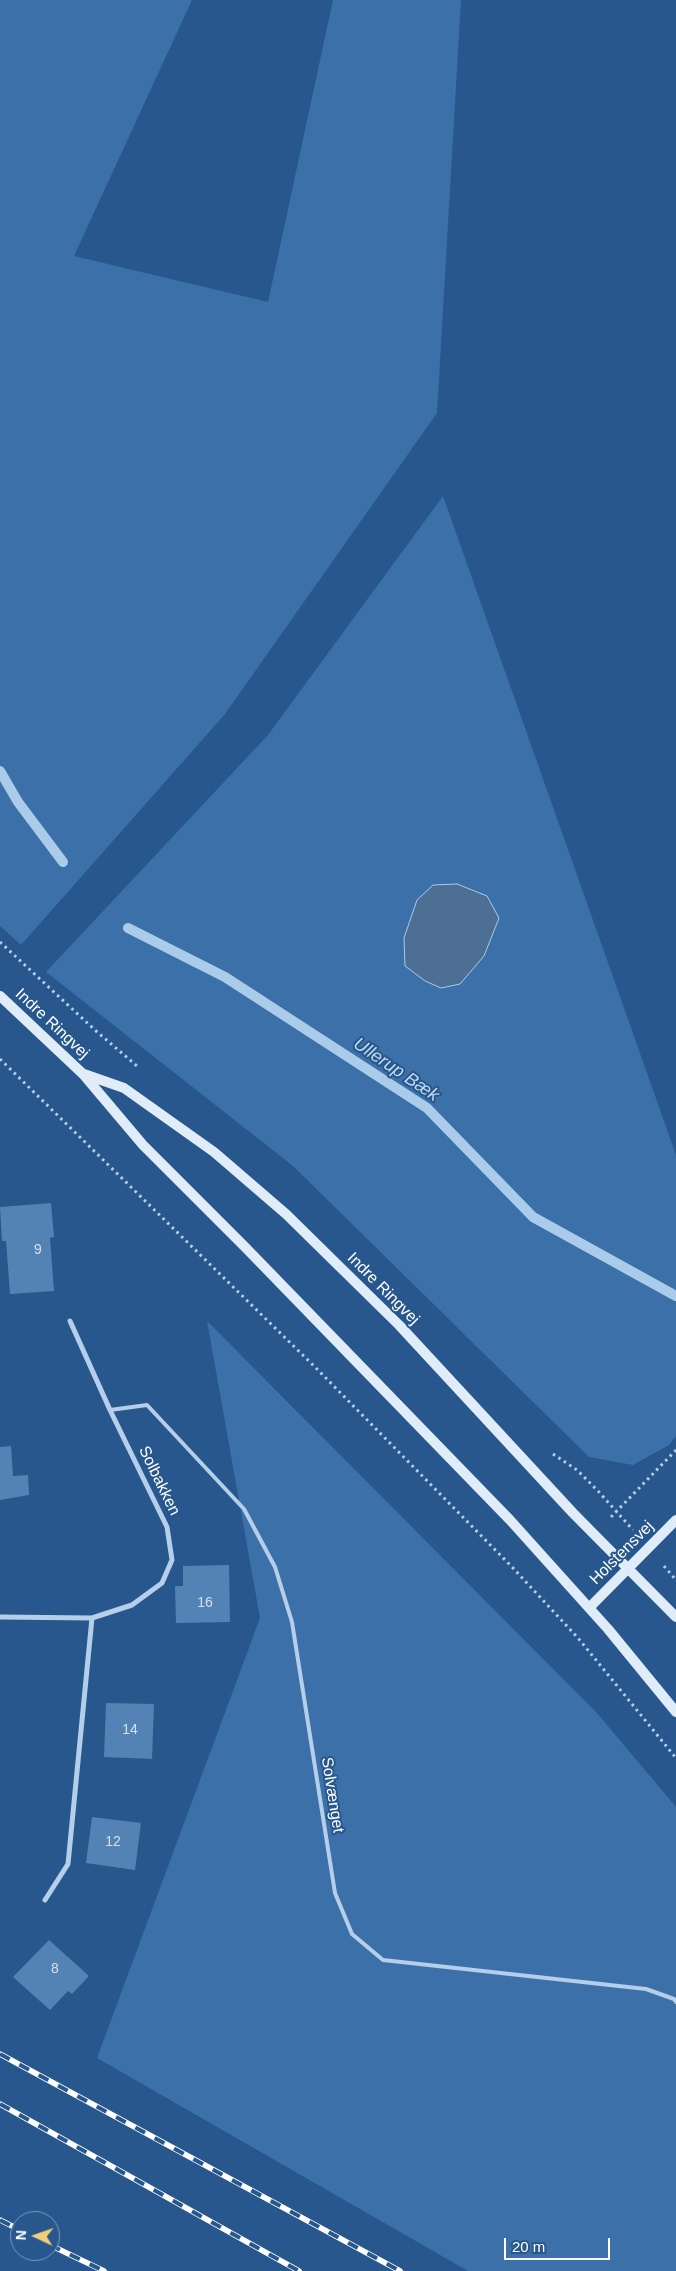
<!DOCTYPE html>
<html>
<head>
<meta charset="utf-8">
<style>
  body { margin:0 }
  #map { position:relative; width:676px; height:2271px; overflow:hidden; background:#27578c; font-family:Helvetica,sans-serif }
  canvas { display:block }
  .north { position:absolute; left:10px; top:2211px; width:50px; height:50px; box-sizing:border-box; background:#27578c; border:1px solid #7d9aba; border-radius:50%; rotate:273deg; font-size:14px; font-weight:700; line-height:20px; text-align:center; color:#fff }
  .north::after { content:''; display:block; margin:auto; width:18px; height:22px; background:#f3cb7b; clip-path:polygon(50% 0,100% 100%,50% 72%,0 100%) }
  .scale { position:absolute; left:504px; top:2238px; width:106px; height:22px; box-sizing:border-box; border:2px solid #fff; border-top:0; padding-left:6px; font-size:15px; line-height:18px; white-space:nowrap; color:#fff; -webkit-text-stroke:4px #27578c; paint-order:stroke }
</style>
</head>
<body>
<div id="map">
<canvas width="676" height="2271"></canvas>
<div class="north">N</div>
<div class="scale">20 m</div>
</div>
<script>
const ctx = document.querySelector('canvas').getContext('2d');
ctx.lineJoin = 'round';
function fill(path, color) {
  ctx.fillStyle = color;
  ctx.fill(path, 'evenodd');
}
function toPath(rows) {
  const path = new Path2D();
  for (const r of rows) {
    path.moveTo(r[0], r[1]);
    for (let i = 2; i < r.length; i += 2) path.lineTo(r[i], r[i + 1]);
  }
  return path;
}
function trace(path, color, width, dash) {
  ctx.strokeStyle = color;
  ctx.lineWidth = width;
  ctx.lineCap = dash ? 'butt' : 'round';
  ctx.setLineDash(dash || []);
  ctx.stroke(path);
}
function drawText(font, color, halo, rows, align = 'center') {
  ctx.font = font + ' Helvetica,sans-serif';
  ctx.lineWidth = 4;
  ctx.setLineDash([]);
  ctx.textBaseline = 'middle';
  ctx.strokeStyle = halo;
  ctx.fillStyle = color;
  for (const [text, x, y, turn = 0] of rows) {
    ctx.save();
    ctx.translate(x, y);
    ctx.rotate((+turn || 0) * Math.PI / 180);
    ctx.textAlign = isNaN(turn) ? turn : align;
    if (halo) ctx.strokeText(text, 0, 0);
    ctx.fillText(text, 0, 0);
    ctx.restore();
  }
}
fill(toPath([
  [0,0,192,0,74,256,268,302,333,0,461,0,437,413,225,714,21,945,0,926],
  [443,496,676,1155,676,1436,669,1445,633,1465,589,1457,293,1166,46,972,268,735],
  [207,1321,597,1713,676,1807,676,2271,468,2271,97,2058,260,1618]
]), '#3b71a8');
const water = toPath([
  [457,884,487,896,499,918,484,956,460,984,441,988,425,981,405,966,404,938,417,900,433,885,457,884]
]);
fill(water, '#4e6f94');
trace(water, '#aacbea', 1);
trace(toPath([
  [0,771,18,802,63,862],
  [128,928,225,977,427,1108,533,1217,676,1296]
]), '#aacbea', 10);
fill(toPath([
  [51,1203,54,1237,50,1238,54,1291,10,1294,6,1241,2,1241,0,1207],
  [11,1446,13,1476,28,1475,29,1495,0,1500,0,1447],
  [229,1565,230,1622,176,1623,175,1586,183,1586,183,1566],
  [106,1703,154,1704,152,1759,104,1757],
  [92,1817,141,1823,135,1870,86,1863],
  [49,1940,89,1976,72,1994,68,1991,50,2010,13,1977]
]), '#5382b4');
trace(toPath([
  [0,942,96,1031,137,1066],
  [0,1059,315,1367,513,1568,578,1638,676,1758],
  [553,1454,577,1470,598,1491,633,1530],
  [611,1517,676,1450],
  [664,1566,676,1580]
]), '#b5cfea', 3, [2.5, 4]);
trace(toPath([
  [110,1410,147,1405,244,1509,275,1567,292,1622,335,1893,352,1934,383,1960,646,1989,674,1999,676,2002]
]), '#b5cfea', 4);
trace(toPath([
  [0,1617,92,1618,132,1605,162,1583,172,1560,167,1527,110,1410,70,1321],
  [45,1900,68,1864,92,1618]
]), '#b5cfea', 5);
trace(toPath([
  [0,996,83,1074,143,1145,246,1248,510,1520,608,1629,676,1712],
  [84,1074,124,1088,214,1152,286,1214,399,1325,573,1513,676,1617],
  [589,1608,676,1520]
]), '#e0ecf8', 10);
const rail = toPath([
  [0,2054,400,2271],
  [0,2104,299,2271],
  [0,2220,20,2230],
  [50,2245,104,2271]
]);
trace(rail, '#fff', 5.5);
trace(rail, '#27578c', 4, [11]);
drawText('14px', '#d4e0ec', null, [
  ["9",38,1250],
  ["16",205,1603],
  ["14",130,1730],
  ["12",113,1842],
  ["8",55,1969]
]);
drawText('16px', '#fff', '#27578c', [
  ["Indre Ringvej",52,1024,43],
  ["Indre Ringvej",383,1289,45],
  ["Solbakken",159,1481,64],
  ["Holstensvej",622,1553,-45],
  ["Solvænget",332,1795,81]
]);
drawText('italic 18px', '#c1d9f1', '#27578c', [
  ["Ullerup Bæk",396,1070,34]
]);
</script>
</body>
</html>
